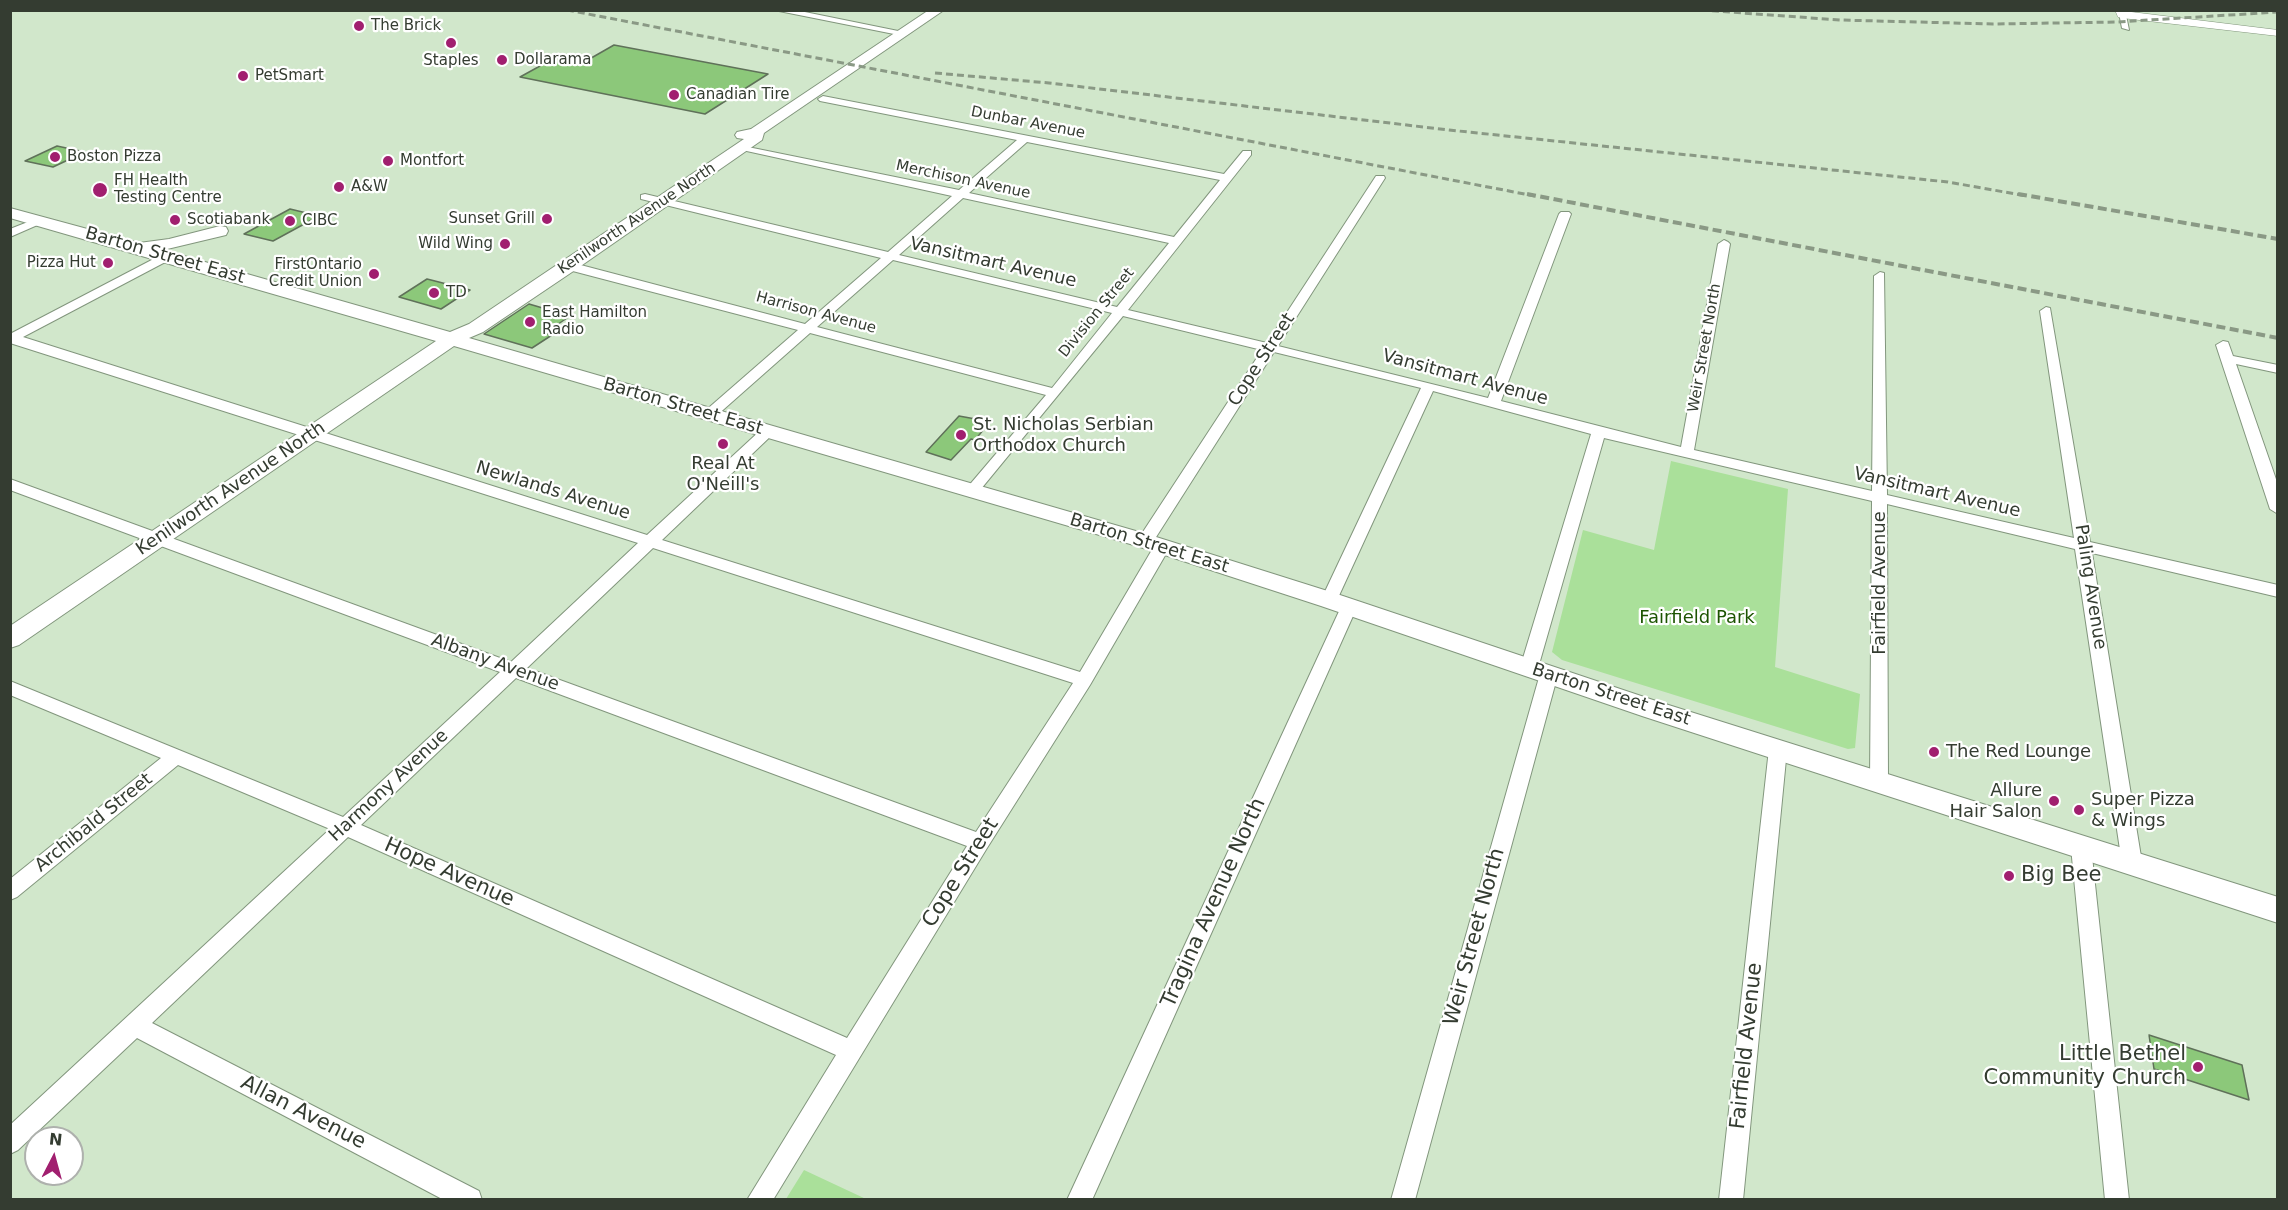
<!DOCTYPE html>
<html>
<head>
<meta charset="utf-8">
<style>
  body { margin:0 }
  #map { position:relative; width:2288px; height:1210px; overflow:hidden; background:#d1e7cb; font-family:"DejaVu Sans",sans-serif }
  canvas { display:block }
  .frame { position:absolute; inset:0; border:12px solid #343c31; pointer-events:none }
  .north { position:absolute; left:24px; top:1126px; width:60px; height:60px; box-sizing:border-box; background:#fff; border:2px solid #aeb1ad; border-radius:50%; rotate:6deg; font-size:16px; font-weight:700; line-height:24px; text-align:center; color:#343c31 }
  .north::after { content:''; display:block; margin:auto; width:21px; height:27px; background:#a11f6f; clip-path:polygon(50% 0,100% 100%,50% 72%,0 100%) }
</style>
</head>
<body>
<div id="map">
<canvas width="2288" height="1210"></canvas>
<div class="frame"></div>
<div class="north">N</div>
</div>
<script>
const ctx = document.querySelector('canvas').getContext('2d');
ctx.lineJoin = 'round';
function fill(path, color) {
  ctx.fillStyle = color;
  ctx.fill(path, 'evenodd');
}
function toPath(rows) {
  const path = new Path2D();
  for (const r of rows) {
    path.moveTo(r[0], r[1]);
    for (let i = 2; i < r.length; i += 2) path.lineTo(r[i], r[i + 1]);
  }
  return path;
}
function trace(path, color, width, dash) {
  ctx.strokeStyle = color;
  ctx.lineWidth = width;
  ctx.lineCap = dash ? 'butt' : 'round';
  ctx.setLineDash(dash || []);
  ctx.stroke(path);
}
function drawText(font, color, halo, rows, align = 'center') {
  ctx.font = font + ' "DejaVu Sans",sans-serif';
  ctx.lineWidth = 4.5;
  ctx.setLineDash([]);
  ctx.textBaseline = 'middle';
  ctx.strokeStyle = halo;
  ctx.fillStyle = color;
  for (const [text, x, y, turn = 0] of rows) {
    ctx.save();
    ctx.translate(x, y);
    ctx.rotate((+turn || 0) * Math.PI / 180);
    ctx.textAlign = isNaN(turn) ? turn : align;
    if (halo) ctx.strokeText(text, 0, 0);
    ctx.fillText(text, 0, 0);
    ctx.restore();
  }
}
fill(toPath([
  [1671,461,1788,489,1775,667,1860,694,1855,748,1848,749,1562,660,1552,652,1583,530,1654,550],
  [804,1170,866,1199,786,1199]
]), '#aae09a');
const building = toPath([
  [614,45,768,74,705,114,520,77,560,55,586,61,614,45],
  [57,146,85,152,53,167,25,161,57,146],
  [290,209,319,216,273,241,244,234,290,209],
  [427,279,431,280,470,290,441,309,399,297,427,279],
  [529,304,570,316,545,333,552,335,532,348,484,334,529,304],
  [959,416,981,420,980,422,983,423,979,428,984,429,975,440,971,439,951,460,926,452,959,416],
  [2149,1035,2242,1065,2249,1100,2154,1069,2149,1035]
]);
fill(building, '#8cc87a');
trace(building, '#5f7159', 1.5);
const minor = toPath([
  [774,10,795,10,908,33,904,36,774,10],
  [2119,13,2126,15,2129,30,2122,28,2119,13],
  [823,96,1224,174,1243,151,1251,151,1251,155,1128,310,1267,343,1376,176,1384,176,1385,178,1278,346,1488,398,1559,214,1561,212,1569,212,1571,214,1501,401,1681,447,1718,244,1724,240,1728,242,1730,244,1694,450,1872,491,1874,276,1880,272,1884,273,1887,495,2074,538,2040,311,2046,307,2050,308,2090,542,2278,585,2278,597,2092,553,2142,863,2139,869,2132,871,2125,869,2122,863,2075,549,1887,504,1888,782,1886,787,1879,790,1872,787,1870,782,1872,501,1604,438,1538,668,1535,673,1529,674,1523,673,1520,668,1591,434,1433,391,1337,600,1335,604,1329,606,1323,604,1321,600,1421,388,1274,352,1151,545,1145,546,1139,545,1137,541,1262,350,1123,316,976,495,971,497,966,495,963,492,966,489,1046,395,810,333,715,417,705,417,703,414,705,411,798,330,565,269,565,263,573,263,805,324,881,258,641,199,641,195,645,194,888,252,952,196,742,150,738,149,738,145,959,190,1017,140,820,101,818,99,823,96],
  [1027,142,1220,180,1174,237,969,193,1027,142],
  [963,198,1169,243,1117,307,899,255,963,198],
  [893,260,1112,313,1052,388,817,327,893,260],
  [38,218,42,219,42,223,10,237,10,229,38,218],
  [167,252,171,253,171,259,23,337,647,535,763,428,773,428,775,431,773,434,662,540,1080,672,1156,543,1168,543,1170,547,1090,685,987,848,773,1200,747,1200,836,1055,348,837,152,1023,479,1191,482,1200,444,1200,137,1038,18,1150,10,1154,10,1125,330,829,178,765,17,897,10,900,10,879,161,758,10,695,10,681,343,817,500,672,10,490,10,479,511,662,638,543,10,343,10,334,167,252],
  [653,548,1073,683,976,832,527,668,653,548],
  [516,678,967,846,847,1038,361,825,516,678],
  [2223,341,2228,342,2233,356,2278,365,2278,373,2236,364,2278,485,2278,514,2270,509,2216,345,2223,341],
  [1349,601,1355,603,1357,607,1092,1200,1067,1200,1341,607,1343,603,1349,601],
  [1549,668,1555,669,1558,674,1415,1200,1391,1200,1540,674,1543,669,1549,668],
  [1778,742,1785,744,1787,749,1743,1200,1719,1200,1769,749,1771,744,1778,742],
  [2081,839,2088,841,2091,847,2129,1200,2105,1200,2071,847,2074,841,2081,839]
]);
const tertiary = toPath([
  [2115,10,2278,30,2278,36,2122,18,2118,17,2115,10]
]);
const secondary = toPath([
  [929,10,944,10,764,133,762,140,575,270,483,332,469,338,1153,536,1337,594,1659,702,2278,897,2278,923,1642,716,1321,606,1137,546,454,346,19,645,10,648,10,626,436,341,10,218,10,208,139,243,169,239,220,226,226,227,228,231,226,235,163,250,450,332,469,324,744,139,737,138,735,135,737,132,751,129,929,10]
]);
trace(minor, '#82967d', 2);
trace(tertiary, '#82967d', 1);
trace(secondary, '#82967d', 2);
fill(minor, '#fff');
fill(tertiary, '#fff');
fill(secondary, '#fff');
trace(toPath([
  [567,10,1535,196],
  [1701,10,1840,20,1993,24,2117,22,2278,12],
  [935,73,1049,83,1449,130,1948,182,2027,196]
]), '#8a9985', 3, [7, 4]);
trace(toPath([
  [1527,194,2278,338],
  [2018,194,2278,239]
]), '#8a9985', 4, [9, 4.5]);
for (const [x, y, r, color] of [
  [359,26,6,"#a11f6f"],
  [451,43,6,"#a11f6f"],
  [502,60,6,"#a11f6f"],
  [243,76,6,"#a11f6f"],
  [674,95,6,"#a11f6f"],
  [55,157,6,"#a11f6f"],
  [388,161,6,"#a11f6f"],
  [339,187,6,"#a11f6f"],
  [100,190,8,"#a11f6f"],
  [547,219,6,"#a11f6f"],
  [175,220,6,"#a11f6f"],
  [290,221,6,"#a11f6f"],
  [505,244,6,"#a11f6f"],
  [108,263,6,"#a11f6f"],
  [374,274,6,"#a11f6f"],
  [434,293,6,"#a11f6f"],
  [530,322,6,"#a11f6f"],
  [961,435,6,"#a11f6f"],
  [723,444,6,"#a11f6f"],
  [1934,752,6,"#a11f6f"],
  [2054,801,6,"#a11f6f"],
  [2079,810,6,"#a11f6f"],
  [2009,876,6,"#a11f6f"],
  [2198,1067,6,"#a11f6f"]
]) {
  const dot = new Path2D();
  dot.arc(x, y, r, 0, 2 * Math.PI);
  ctx.fillStyle = color;
  ctx.fill(dot);
  trace(dot, '#fff', 2);
}
drawText('15px', '#343c31', '#fff', [
  ["The Brick",371,26],
  ["Dollarama",514,60],
  ["Staples",451,61,"center"],
  ["PetSmart",255,76],
  ["Canadian Tire",686,95],
  ["Boston Pizza",67,157],
  ["Montfort",400,161],
  ["FH Health",114,181],
  ["Testing Centre",114,198],
  ["A&W",351,187],
  ["Sunset Grill",535,219,"right"],
  ["Scotiabank",187,220],
  ["CIBC",302,221],
  ["Wild Wing",493,244,"right"],
  ["Pizza Hut",96,263,"right"],
  ["FirstOntario",362,265,"right"],
  ["Credit Union",362,282,"right"],
  ["TD",446,293],
  ["East Hamilton",542,313],
  ["Radio",542,330]
], 'left');
drawText('15px', '#343c31', '#fff', [
  ["Dunbar Avenue",1028,123,11],
  ["Merchison Avenue",963,180,12],
  ["Kenilworth Avenue North",637,219,-34],
  ["Harrison Avenue",816,313,15],
  ["Division Street",1097,313,-51],
  ["Weir Street North",1705,348,-80]
]);
drawText('18px', '#343c31', '#fff', [
  ["Barton Street East",165,256,16],
  ["Vansitmart Avenue",993,263,13],
  ["Cope Street",1262,360,-57],
  ["Vansitmart Avenue",1465,378,15],
  ["Barton Street East",683,407,16],
  ["Kenilworth Avenue North",231,489,-34],
  ["Newlands Avenue",553,491,17],
  ["Vansitmart Avenue",1937,493,13],
  ["Barton Street East",1149,544,17],
  ["Fairfield Avenue",1880,583,-90],
  ["Paling Avenue",2090,587,81],
  ["Albany Avenue",495,663,20],
  ["Barton Street East",1611,695,18],
  ["Harmony Avenue",389,786,-43],
  ["Archibald Street",94,823,-39]
]);
drawText('18px', '#343c31', '#fff', [
  ["St. Nicholas Serbian",973,425],
  ["Orthodox Church",973,446],
  ["Real At",723,464,"center"],
  ["O'Neill's",723,485,"center"],
  ["The Red Lounge",1946,752],
  ["Allure",2042,791,"right"],
  ["Hair Salon",2042,812,"right"],
  ["Super Pizza",2091,800],
  ["& Wings",2091,821]
], 'left');
drawText('18px', '#1c5401', '#fff', [
  ["Fairfield Park",1697,618]
]);
drawText('21px', '#343c31', '#fff', [
  ["Hope Avenue",449,873,24],
  ["Cope Street",961,873,-58],
  ["Tragina Avenue North",1214,903,-66],
  ["Weir Street North",1475,937,-75],
  ["Fairfield Avenue",1747,1046,-84],
  ["Allan Avenue",303,1113,27]
]);
drawText('21px', '#343c31', '#fff', [
  ["Big Bee",2021,876],
  ["Little Bethel",2186,1055,"right"],
  ["Community Church",2186,1079,"right"]
], 'left');
</script>
</body>
</html>
